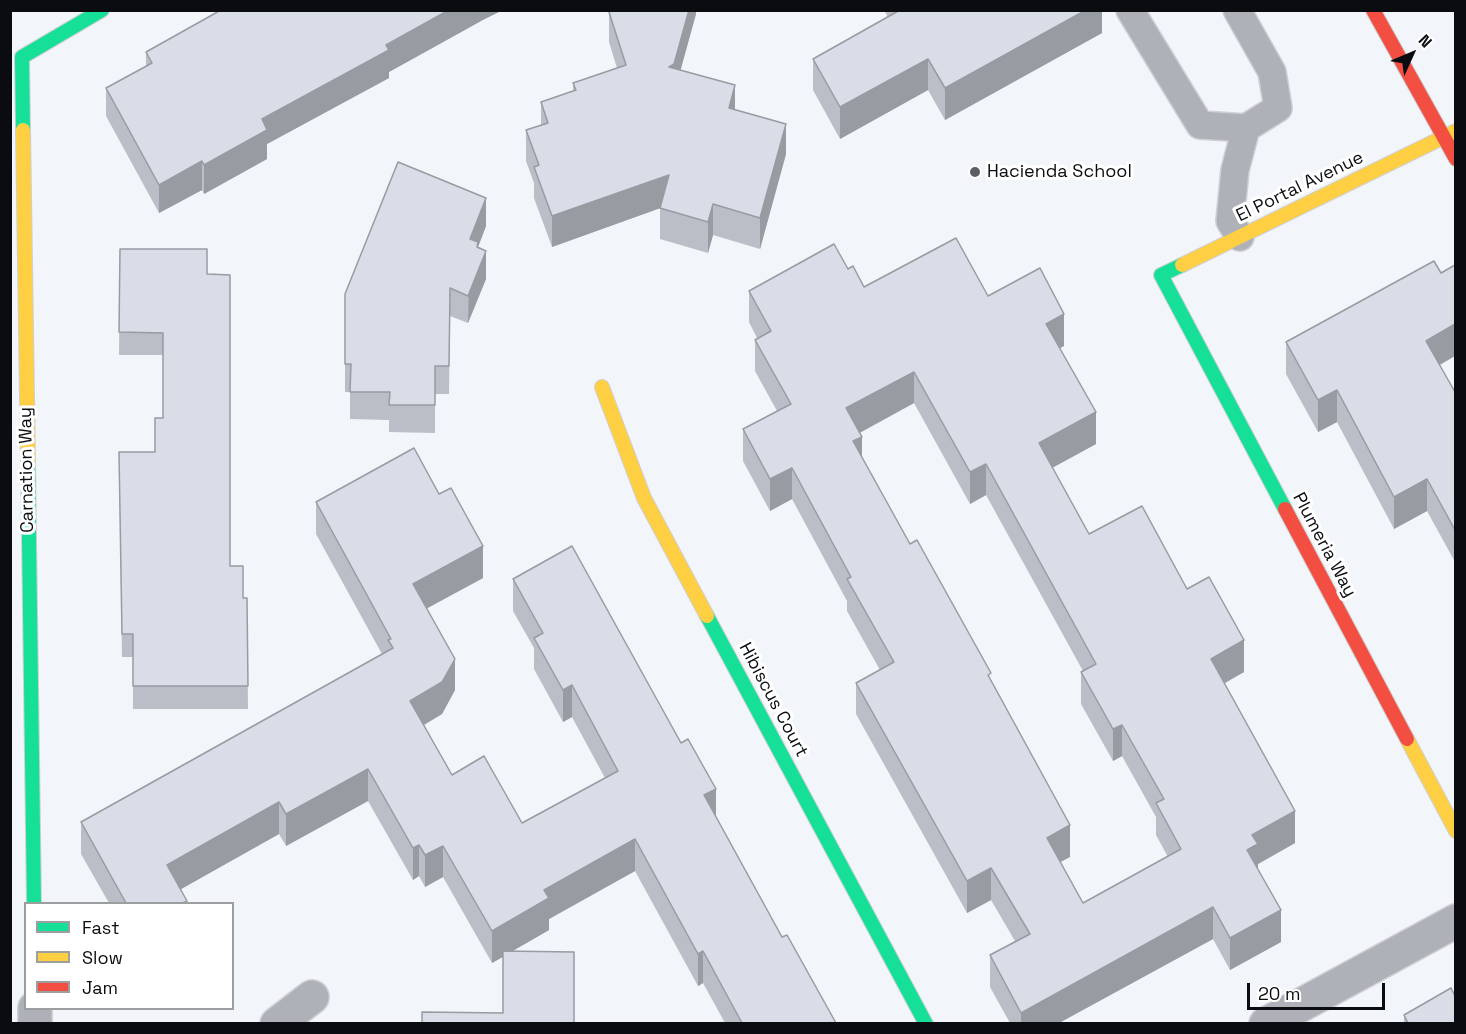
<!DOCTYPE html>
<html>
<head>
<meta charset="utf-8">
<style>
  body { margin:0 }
  #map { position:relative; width:1466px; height:1034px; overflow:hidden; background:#f2f5f9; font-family:"Space Grotesk",sans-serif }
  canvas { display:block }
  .frame { position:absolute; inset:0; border:12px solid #0b0c0f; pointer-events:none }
  .legend { position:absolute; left:24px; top:902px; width:210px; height:108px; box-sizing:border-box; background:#fff; border:2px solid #9d9e9f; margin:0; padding:8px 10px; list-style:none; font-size:18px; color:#0b0c0f }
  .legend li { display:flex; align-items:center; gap:12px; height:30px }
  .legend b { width:30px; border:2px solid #9d9e9f }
  .north { position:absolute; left:1382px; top:24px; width:60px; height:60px; -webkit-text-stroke:4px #fff; paint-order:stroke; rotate:46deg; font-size:16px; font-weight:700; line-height:24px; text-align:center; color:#0b0c0f }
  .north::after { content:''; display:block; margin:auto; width:21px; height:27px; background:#0b0c0f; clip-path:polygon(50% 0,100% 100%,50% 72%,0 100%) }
  .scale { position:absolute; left:1247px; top:983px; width:138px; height:27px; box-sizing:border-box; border:3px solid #0b0c0f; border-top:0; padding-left:8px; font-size:18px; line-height:21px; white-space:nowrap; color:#0b0c0f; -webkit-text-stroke:4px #fff; paint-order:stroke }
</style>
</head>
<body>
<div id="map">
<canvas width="1466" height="1034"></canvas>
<div class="frame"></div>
<ul class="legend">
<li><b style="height:8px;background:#16e098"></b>Fast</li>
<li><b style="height:8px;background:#ffcf43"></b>Slow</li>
<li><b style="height:8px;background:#f24e42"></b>Jam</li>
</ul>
<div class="north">N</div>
<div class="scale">20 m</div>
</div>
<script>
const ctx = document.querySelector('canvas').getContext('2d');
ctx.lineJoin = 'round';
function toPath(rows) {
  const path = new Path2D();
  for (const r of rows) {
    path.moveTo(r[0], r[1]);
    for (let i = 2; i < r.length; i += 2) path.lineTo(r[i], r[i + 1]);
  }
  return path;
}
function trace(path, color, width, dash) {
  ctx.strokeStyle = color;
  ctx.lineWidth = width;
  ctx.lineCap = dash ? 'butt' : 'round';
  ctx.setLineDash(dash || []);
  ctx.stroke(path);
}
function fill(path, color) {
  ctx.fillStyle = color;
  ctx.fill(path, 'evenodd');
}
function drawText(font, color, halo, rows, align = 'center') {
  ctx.font = font + ' "Space Grotesk",sans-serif';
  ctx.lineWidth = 6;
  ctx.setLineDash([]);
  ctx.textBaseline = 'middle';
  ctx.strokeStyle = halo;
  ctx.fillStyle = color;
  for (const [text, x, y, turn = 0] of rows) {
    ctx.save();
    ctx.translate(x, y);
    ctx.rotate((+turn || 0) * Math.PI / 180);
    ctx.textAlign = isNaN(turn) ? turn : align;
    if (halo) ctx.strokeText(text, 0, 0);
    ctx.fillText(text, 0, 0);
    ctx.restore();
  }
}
const lane = toPath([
  [1130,10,1200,125,1246,128,1278,108,1272,72,1237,10],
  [1240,237,1230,221,1235,170,1246,128]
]);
const street = toPath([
  [35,1008,35,1024],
  [277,1024,312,997],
  [1266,1024,1456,921]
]);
const fast = toPath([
  [23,130,22,57,102,10],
  [1182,265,1161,275,1285,509],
  [28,463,34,904],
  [707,616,926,1024]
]);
const slow = toPath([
  [23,130,28,463],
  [1182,265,1456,131],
  [602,387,644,498,707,616],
  [1407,739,1456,831]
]);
const jam = toPath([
  [1373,10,1456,159],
  [1285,509,1407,739]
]);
trace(lane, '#ced0d3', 30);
trace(street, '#ced0d3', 36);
trace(fast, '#ced0d3', 16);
trace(slow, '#ced0d3', 16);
trace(jam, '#ced0d3', 16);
trace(lane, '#aeb2b8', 27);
trace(street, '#aeb2b8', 33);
trace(fast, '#16e098', 14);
trace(slow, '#ffcf43', 14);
trace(jam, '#f24e42', 14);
fill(toPath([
  [696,10,696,14,680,70,735,110,786,154,760,249,713,235,708,253,660,239,660,208,552,247,534,198,534,183,526,161,526,130,541,125,541,102,573,91,573,83,617,68,609,42,609,12],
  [884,10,1102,10,1102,33,945,120,928,90,840,139,813,90,813,59,888,17],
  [481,21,389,72,389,78,267,144,267,159,204,194,202,190,159,213,106,116,106,88,146,66,146,52],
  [486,226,478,247,486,279,468,323,450,316,449,394,435,394,435,433,389,432,389,420,350,419,350,392,345,392,345,294],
  [120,249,207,274,230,566,243,598,247,598,248,709,133,709,133,657,122,657,119,452,155,452,163,418,163,355,119,355],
  [848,269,864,287,988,296,1064,346,1060,348,1096,444,1052,468,1089,534,1187,589,1244,672,1224,683,1295,843,1258,864,1258,869,1281,942,1230,970,1213,939,1059,1023,1010,1023,990,987,990,955,1015,941,991,900,967,913,856,714,856,683,880,670,847,611,847,601,792,499,770,511,743,461,743,429,777,411,755,371,755,340,757,338,749,322,749,291],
  [914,403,970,504,986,495,1083,671,1081,672,1081,704,1113,761,1122,756,1156,817,1156,835,1168,857,1083,903,1060,862,1070,857,991,681,910,544,862,457,860,433],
  [1441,273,1440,365,1455,392,1455,562,1427,511,1394,529,1337,422,1318,432,1286,374,1286,342],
  [316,502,483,578,427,608,455,690,442,714,424,725,452,775,522,823,605,778,572,717,563,722,534,669,534,648,513,611,513,579,716,817,782,937,836,1023,725,1023,703,983,698,986,635,871,549,919,549,930,512,951,503,1013,503,957,492,963,443,877,425,887,419,876,413,880,368,801,286,846,279,834,181,889,187,903,109,903,81,854,81,822,382,654,316,534],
  [1404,1015,1455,1023,1404,1023]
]), '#babec7');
fill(toPath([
  [449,10,503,10,481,21,389,72,389,78,267,144,267,159,204,194,204,165,262,119,386,45],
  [689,10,696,10,696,14,674,94,669,67],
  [1086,10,1102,10,1102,33,945,120,945,88],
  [928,59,928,90,840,139,840,107],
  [735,85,735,116,729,108],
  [786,124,786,154,760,249,760,218],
  [202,161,202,190,159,213,159,185],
  [669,175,669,205,552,247,552,216],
  [486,198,486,226,478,247,486,251,486,279,468,323,470,239],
  [713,204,713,235,708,253,708,222],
  [1064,314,1064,346,1046,355,1046,324],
  [1455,324,1455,356,1426,373,1426,341],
  [914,372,914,403,846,440,846,408],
  [1337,390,1337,422,1318,432,1318,400],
  [1096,412,1096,444,1039,475,1039,443],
  [862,437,862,468,853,441],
  [986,464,986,495,970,504,970,472],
  [792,468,792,499,770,511,770,479],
  [1427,479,1427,511,1394,529,1394,497],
  [483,546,483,578,413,616,413,584],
  [1244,640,1244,672,1211,691,1211,659],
  [455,659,455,690,442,714,410,733,410,701],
  [572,685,572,717,563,722,563,690],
  [1122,725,1122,756,1113,761,1113,729],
  [368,769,368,801,286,846,286,814],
  [716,789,716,821,704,795],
  [279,802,279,834,167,897,167,865],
  [1295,811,1295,843,1258,864,1258,876,1247,850,1252,835],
  [1070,825,1070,857,1047,869,1047,838],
  [635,839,635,871,549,919,549,930,492,963,492,931,544,890],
  [419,845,419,876,413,880,413,848],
  [443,846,443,877,425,887,425,855],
  [991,868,991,900,967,913,967,881],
  [1213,907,1213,939,1059,1023,1021,1023,1021,1013],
  [1281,910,1281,942,1230,970,1230,938],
  [703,951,703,983,698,986,698,954]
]), '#979ba2');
const building = toPath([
  [221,10,449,10,386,45,389,50,262,119,267,130,204,165,202,161,159,185,106,88,152,63,146,52,221,10],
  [613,10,689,10,674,64,669,67,735,85,729,108,786,124,760,218,713,204,708,222,660,208,669,175,552,216,534,167,539,165,526,130,548,123,541,102,576,90,573,83,626,65,609,12,613,10],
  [900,10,1086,10,945,88,928,59,840,107,813,59,900,10],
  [398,162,486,198,470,239,478,242,477,247,486,251,468,296,450,288,449,366,435,366,435,405,389,405,390,392,350,392,351,364,345,364,345,294,398,162],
  [956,238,988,296,1040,268,1064,314,1046,324,1096,412,1039,443,1089,534,1142,506,1187,589,1209,577,1244,640,1211,659,1295,811,1252,835,1258,844,1247,850,1281,910,1230,938,1213,907,1021,1013,990,955,1030,934,991,868,967,881,856,683,894,662,847,579,851,577,792,468,770,479,743,429,791,404,755,340,771,331,749,291,834,244,848,269,853,266,864,287,956,238],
  [914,372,970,472,986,464,1096,664,1081,672,1113,729,1122,725,1164,799,1156,803,1181,849,1083,903,1047,838,1070,825,988,675,991,673,917,540,910,544,853,441,862,437,846,408,914,372],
  [120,249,207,249,207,274,230,275,230,566,243,566,243,598,247,598,248,686,133,686,133,634,122,634,119,452,155,452,155,418,163,418,163,333,119,332,120,249],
  [1434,261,1441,273,1455,265,1455,324,1426,341,1455,392,1455,530,1427,479,1394,497,1337,390,1318,400,1286,342,1434,261],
  [414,448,439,494,451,488,483,546,413,584,455,659,442,682,410,701,452,775,484,756,522,823,618,771,572,685,563,690,534,638,543,633,513,579,572,546,681,743,688,739,716,789,704,795,782,937,787,935,836,1023,742,1023,703,951,698,954,635,839,544,890,549,898,492,931,443,846,425,855,419,845,413,848,368,769,286,814,279,802,167,865,187,901,183,903,126,903,81,822,393,648,388,640,391,639,316,502,414,448],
  [503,951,574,952,574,1023,422,1023,422,1012,503,1013,503,951],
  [1451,988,1455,996,1455,1023,1408,1023,1404,1015,1451,988]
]);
fill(building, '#d8dde7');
trace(building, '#979ba2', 1.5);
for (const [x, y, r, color] of [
  [975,172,6,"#5c5e61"]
]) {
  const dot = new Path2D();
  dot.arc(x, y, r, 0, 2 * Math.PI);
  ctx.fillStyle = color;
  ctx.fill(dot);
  trace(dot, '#fff', 2);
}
drawText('18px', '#0b0c0f', '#fff', [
  ["Hacienda School",987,172]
], 'left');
drawText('18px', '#0b0c0f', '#fff', [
  ["El Portal Avenue",1300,187,-26],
  ["Carnation Way",27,470,-91],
  ["Plumeria Way",1324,545,62],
  ["Hibiscus Court",773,700,62]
]);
</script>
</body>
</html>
